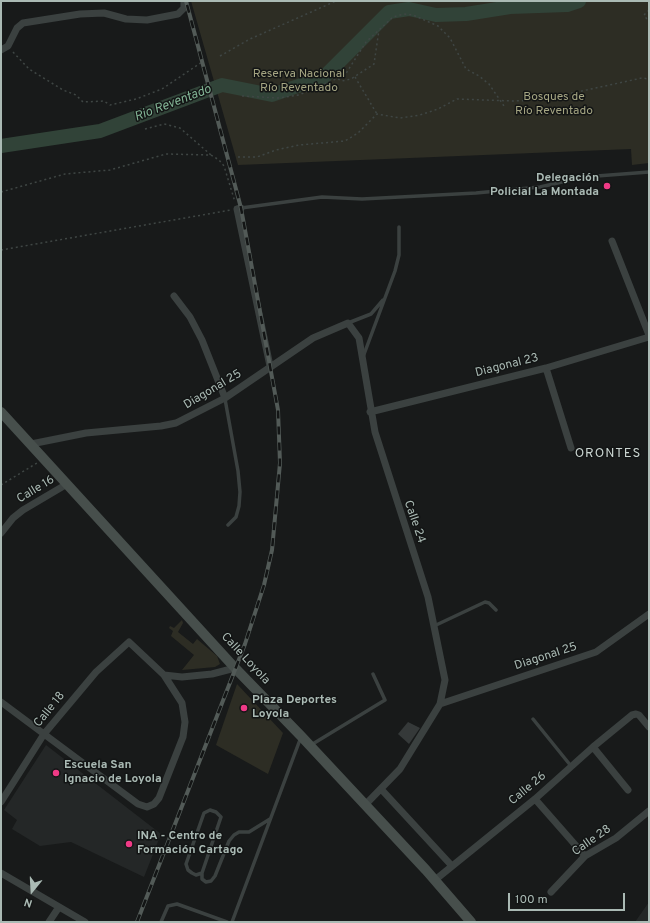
<!DOCTYPE html>
<html>
<head>
<meta charset="utf-8">
<style>
  body { margin:0 }
  #map { position:relative; width:650px; height:923px; overflow:hidden; background:#181a1a; font-family:Overpass,sans-serif }
  canvas { display:block }
  .frame { position:absolute; inset:0; border:2px solid #aabab4; pointer-events:none }
  .north { position:absolute; left:12px; top:871px; width:40px; height:40px; -webkit-text-stroke:3px #131515; paint-order:stroke; rotate:198deg; font-size:11px; font-weight:700; line-height:16px; text-align:center; color:#aabab4 }
  .north::after { content:''; display:block; margin:auto; width:14px; height:18px; background:#aabab4; clip-path:polygon(50% 0,100% 100%,50% 72%,0 100%) }
  .scale { position:absolute; left:508px; top:893px; width:117px; height:18px; box-sizing:border-box; border:2px solid #aabab4; border-top:0; padding-left:5px; font-size:12px; line-height:14px; white-space:nowrap; color:#aabab4; -webkit-text-stroke:3px #131515; paint-order:stroke }
</style>
</head>
<body>
<div id="map">
<canvas width="650" height="923"></canvas>
<div class="frame"></div>
<div class="north">N</div>
<div class="scale">100 m</div>
</div>
<script>
const ctx = document.querySelector('canvas').getContext('2d');
ctx.lineJoin = 'round';
function fill(path, color) {
  ctx.fillStyle = color;
  ctx.fill(path, 'evenodd');
}
function toPath(rows) {
  const path = new Path2D();
  for (const r of rows) {
    path.moveTo(r[0], r[1]);
    for (let i = 2; i < r.length; i += 2) path.lineTo(r[i], r[i + 1]);
  }
  return path;
}
function trace(path, color, width, dash) {
  ctx.strokeStyle = color;
  ctx.lineWidth = width;
  ctx.lineCap = dash ? 'butt' : 'round';
  ctx.setLineDash(dash || []);
  ctx.stroke(path);
}
function drawText(font, color, halo, rows, align = 'center') {
  ctx.font = font + ' Overpass,sans-serif';
  ctx.lineWidth = 3;
  ctx.setLineDash([]);
  ctx.textBaseline = 'middle';
  ctx.strokeStyle = halo;
  ctx.fillStyle = color;
  for (const [text, x, y, turn = 0] of rows) {
    ctx.save();
    ctx.translate(x, y);
    ctx.rotate((+turn || 0) * Math.PI / 180);
    ctx.textAlign = isNaN(turn) ? turn : align;
    if (halo) ctx.strokeText(text, 0, 0);
    ctx.fillText(text, 0, 0);
    ctx.restore();
  }
}
fill(toPath([
  [46,745,161,834,144,877,71,842,40,846,12,829,17,820,4,810],
  [649,902,649,922,635,922]
]), '#242727');
fill(toPath([
  [191,1,649,1,649,163,632,165,631,149,238,165],
  [182,620,183,623,178,632,193,644,197,639,217,656,220,664,215,667,182,670,194,655,171,636,173,631,169,628,170,626,174,628],
  [237,684,283,733,268,774,216,745]
]), '#2d2d24');
trace(toPath([
  [1,146,100,131,222,85,272,95,324,77,389,12,409,9,436,15,466,14,510,7,567,5,579,1]
]), '#314338', 14);
fill(toPath([
  [408,722,420,728,409,744,398,734]
]), '#353939');
trace(toPath([
  [649,10,644,15,649,22],
  [13,52,29,69,63,90,76,95,83,102,104,101,110,105,136,99,162,89,202,62],
  [220,56,250,39,336,1],
  [355,77,377,114],
  [338,79,342,81,351,79,374,64,379,30],
  [242,96,278,98,299,95,345,75,366,42,393,17,404,14,413,15,438,26,450,38,466,69,479,76,489,84,504,106],
  [145,129,164,124,180,128,211,155],
  [238,157,257,157,276,150,299,145,345,141,358,133,377,114,400,118,420,115,438,109,457,99,513,101,540,100,642,78,649,79],
  [1,192,65,174,110,170,166,154,211,155,219,160,224,166,235,202],
  [1,250,231,210],
  [1,485,37,463]
]), '#3f4644', 1.5, [2, 3]);
trace(toPath([
  [241,208,322,197,362,199,476,193,540,187,584,177,649,172],
  [348,323,371,314,383,300],
  [363,357,395,271,399,255,399,227],
  [225,399,238,471,240,492,239,506,236,517,228,525],
  [434,626,485,602,489,603,496,610],
  [533,719,571,766],
  [311,745,385,700,373,674],
  [202,873,196,875,192,873,188,870,186,864,204,813,210,810,216,812,221,817,202,873,202,879,206,882,211,881,215,876,229,841,234,835,239,832,249,832,270,819],
  [161,922,168,906,177,904,227,922],
  [232,922,301,737]
]), '#3b4140', 3.5);
trace(toPath([
  [1,50,8,46,17,28,23,23,80,14,104,13,126,19,147,20,178,14,184,8,184,1],
  [241,208,237,209,270,366],
  [612,241,649,335],
  [174,296,190,317,202,340,225,398],
  [546,368,571,448],
  [370,412,546,368,649,337],
  [31,444,86,433,161,426,176,423,225,398,313,338,348,323,359,338,375,432,428,597,445,680,440,704,400,769,365,805],
  [1,533,13,518,23,510,67,484],
  [1,702,138,804,147,807,154,804,159,798,183,737,185,722,182,703,164,675,182,677,212,674,235,668],
  [440,704,596,652,649,614],
  [593,747,628,790],
  [381,789,452,866],
  [535,799,585,856],
  [1,802,44,734,96,672,129,642,164,675],
  [1,873,85,922],
  [435,880,535,799,593,747,632,715,636,714,639,715,649,727],
  [551,892,585,856,616,838,649,811],
  [49,922,59,907]
]), '#3b4140', 7);
trace(toPath([
  [1,412,235,668,301,736,426,870,471,922]
]), '#474f4c', 10);
const rail = toPath([
  [137,922,245,644,264,585,272,550,280,463,278,410,241,208,186,1]
]);
trace(rail, '#525a57', 4);
trace(rail, '#131515', 2.5, [8]);
for (const [x, y, r, color] of [
  [607,186,4,"#f03a86"],
  [244,708,4,"#f03a86"],
  [56,773,4,"#f03a86"],
  [129,844,4,"#f03a86"]
]) {
  const dot = new Path2D();
  dot.arc(x, y, r, 0, 2 * Math.PI);
  ctx.fillStyle = color;
  ctx.fill(dot);
  trace(dot, '#131515', 1.5);
}
drawText('12px', '#a4a482', '#131515', [
  ["Reserva Nacional",299,75],
  ["Río Reventado",299,89],
  ["Bosques de",554,98],
  ["Río Reventado",554,112]
]);
drawText('bold 12px', '#aabab4', '#131515', [
  ["Delegación",599,179,"right"],
  ["Policial La Montada",599,193,"right"],
  ["Plaza Deportes",252,701],
  ["Loyola",252,715],
  ["Escuela San",64,766],
  ["Ignacio de Loyola",64,780],
  ["INA - Centro de",137,837],
  ["Formación Cartago",137,851]
], 'left');
drawText('12px', '#aabab4', '#131515', [
  ["Diagonal 23",507,366,-14],
  ["Diagonal 25",213,390,-31],
  ["Calle 16",36,490,-31],
  ["Calle 24",414,522,71],
  ["Diagonal 25",546,657,-18],
  ["Calle Loyola",245,659,47],
  ["Calle 18",50,710,-51],
  ["Calle 26",528,789,-40],
  ["Calle 28",592,841,-35]
]);
drawText('italic 13px', '#82b495', '#131515', [
  ["Rio Reventado",173,104,-21]
]);
ctx.letterSpacing = '1px';
drawText('13px', '#cbd6d2', '#131515', [
  ["ORONTES",608,454]
]);
ctx.letterSpacing = '0px';
</script>
</body>
</html>
